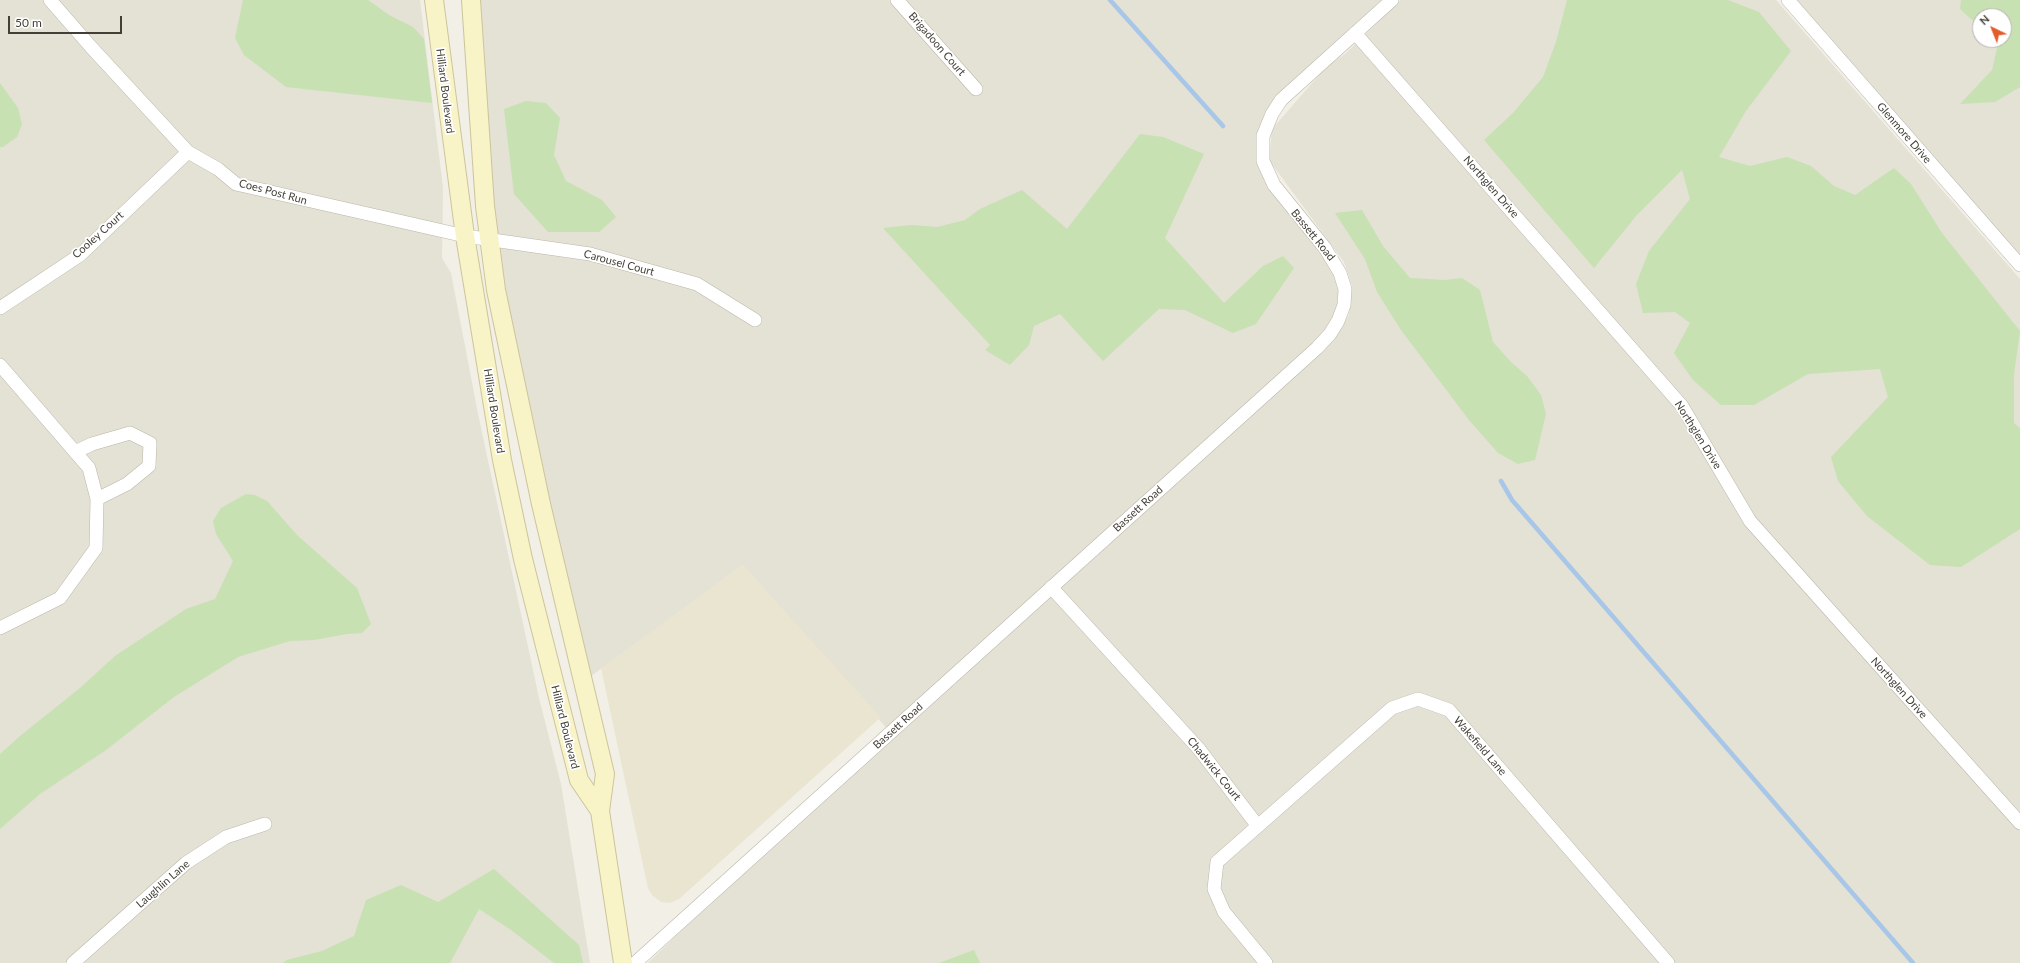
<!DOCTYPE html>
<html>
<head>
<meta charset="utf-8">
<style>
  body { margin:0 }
  #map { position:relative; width:2020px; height:963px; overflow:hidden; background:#f1efe6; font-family:Lato,sans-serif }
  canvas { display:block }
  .north { position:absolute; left:1972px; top:8px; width:40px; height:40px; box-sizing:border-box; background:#fff; border:1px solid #b4b2af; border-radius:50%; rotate:317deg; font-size:11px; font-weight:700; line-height:16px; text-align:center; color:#433f36 }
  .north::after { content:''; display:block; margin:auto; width:14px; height:18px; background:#e35c2b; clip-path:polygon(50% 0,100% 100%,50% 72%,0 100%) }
  .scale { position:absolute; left:8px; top:16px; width:114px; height:18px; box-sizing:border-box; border:2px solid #433f36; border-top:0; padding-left:5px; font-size:12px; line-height:14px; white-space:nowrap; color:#433f36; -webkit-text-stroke:3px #fff; paint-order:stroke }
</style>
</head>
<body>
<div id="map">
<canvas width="2020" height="963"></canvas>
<div class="north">N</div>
<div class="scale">50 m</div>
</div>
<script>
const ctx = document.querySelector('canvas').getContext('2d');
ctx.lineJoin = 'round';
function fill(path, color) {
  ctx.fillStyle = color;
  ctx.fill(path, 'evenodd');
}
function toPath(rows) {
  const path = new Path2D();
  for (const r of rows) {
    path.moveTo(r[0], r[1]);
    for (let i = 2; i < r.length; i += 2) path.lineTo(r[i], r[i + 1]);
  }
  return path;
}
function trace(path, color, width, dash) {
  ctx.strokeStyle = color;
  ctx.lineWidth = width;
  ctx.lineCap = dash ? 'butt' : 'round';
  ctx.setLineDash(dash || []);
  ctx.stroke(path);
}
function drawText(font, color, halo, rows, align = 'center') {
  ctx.font = font + ' Lato,sans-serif';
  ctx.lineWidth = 3.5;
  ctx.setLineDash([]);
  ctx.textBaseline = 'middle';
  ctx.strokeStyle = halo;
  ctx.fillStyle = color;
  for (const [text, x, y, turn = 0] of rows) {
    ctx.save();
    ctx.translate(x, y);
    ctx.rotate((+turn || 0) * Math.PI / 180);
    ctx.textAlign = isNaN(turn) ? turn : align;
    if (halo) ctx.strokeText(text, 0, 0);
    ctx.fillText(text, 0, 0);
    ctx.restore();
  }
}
fill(toPath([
  [0,0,420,0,443,188,442,258,451,273,478,414,539,698,561,784,590,963,0,963],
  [471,0,1392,0,1276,107,1263,161,1340,273,1338,321,890,732,743,565,583,682,496,290],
  [1401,0,1776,0,2020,279,2020,963,648,963,687,925,1042,601,1333,341,1349,315,1352,286,1344,262,1269,160,1272,129,1327,66,1345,54],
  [1796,0,2020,0,2020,254,1821,27],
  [1980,16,2004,16,2004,40,1980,40]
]), '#e4e1d5');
fill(toPath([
  [743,565,881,717,679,899,670,903,661,902,652,895,648,888,601,668]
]), '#e9e5d1');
fill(toPath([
  [243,0,368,0,389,15,413,27,424,39,432,103,286,87,244,55,235,38],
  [1567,0,1728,0,1759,12,1791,51,1746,111,1719,157,1750,166,1787,157,1811,166,1834,186,1855,195,1894,168,1911,184,1942,233,2020,331,2014,374,2014,423,2020,428,2020,529,1961,567,1930,565,1867,516,1838,481,1831,457,1888,397,1880,369,1808,374,1754,405,1721,405,1693,380,1674,353,1690,323,1675,312,1643,313,1636,284,1649,251,1690,199,1682,170,1636,216,1594,268,1484,140,1513,113,1543,77,1556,42],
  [1961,0,2020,0,2020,87,1995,102,1960,104,1992,70,1998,44,1994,40,2004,40,2004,16,1980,16,1980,27,1960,9],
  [0,83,18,108,22,124,17,137,3,147,0,147],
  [526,101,546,103,560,118,554,155,566,181,602,200,616,217,599,232,548,232,514,194,504,109],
  [1140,134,1163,137,1204,154,1165,238,1224,303,1263,266,1283,256,1294,268,1256,324,1233,333,1185,310,1159,309,1103,361,1060,314,1034,326,1029,345,1010,365,985,350,990,345,883,228,911,225,937,227,965,220,980,209,1022,190,1067,229],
  [1362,210,1383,246,1410,278,1445,280,1462,278,1480,290,1493,342,1511,362,1527,376,1541,395,1546,414,1535,460,1518,464,1498,453,1469,420,1401,330,1377,292,1365,259,1335,213],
  [246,494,255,495,267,501,298,536,357,588,371,624,362,633,347,634,314,640,290,641,238,657,174,697,106,750,40,794,0,829,0,754,20,736,80,688,115,656,186,609,215,599,233,561,216,534,213,521,221,508],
  [494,869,579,945,583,963,554,963,511,930,479,909,450,963,283,963,287,960,322,951,354,936,366,900,401,885,438,902],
  [974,950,980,963,939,963]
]), '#c7e1b3');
trace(toPath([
  [1110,0,1223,126],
  [1501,481,1512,500,1913,963]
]), '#a8c6e8', 4.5);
const minor = toPath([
  [50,0,91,47,188,152,218,169,236,184,465,236,590,254,697,284,755,320],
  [897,0,976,89],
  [1788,0,2020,265],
  [1355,33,1682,406,1750,521,2020,823],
  [0,308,80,255,188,152],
  [0,365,89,468,97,499,96,548,60,598,0,628],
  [75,452,92,444,130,433,150,443,149,466,127,484,97,499],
  [1051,587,1199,749,1257,825],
  [73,963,186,863,226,837,265,824],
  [635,963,1317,348,1330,334,1338,321,1344,305,1345,289,1340,273,1325,248,1274,185,1263,161,1263,136,1272,114,1281,100,1392,0],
  [1266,963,1224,912,1214,889,1217,862,1392,708,1418,699,1449,710,1668,963]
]);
const secondary = toPath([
  [434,0,465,236,502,460,523,559,579,780,600,811],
  [471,0,485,206,496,290,541,504,605,774,600,811,623,963]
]);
trace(minor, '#bbb7aa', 14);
trace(secondary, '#ccc59a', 20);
trace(minor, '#fff', 13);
trace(secondary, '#f9f3c8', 18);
drawText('11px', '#433f36', '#fff', [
  ["Brigadoon Court",937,44,49],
  ["Hilliard Boulevard",445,91,83],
  ["Glenmore Drive",1904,133,49],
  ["Northglen Drive",1491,187,49],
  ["Coes Post Run",273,192,15],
  ["Cooley Court",98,235,-42],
  ["Bassett Road",1313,235,51],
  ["Carousel Court",619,263,15],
  ["Hilliard Boulevard",494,411,81],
  ["Northglen Drive",1698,435,58],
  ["Bassett Road",1138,509,-42],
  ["Northglen Drive",1899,688,48],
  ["Bassett Road",898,726,-42],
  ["Hilliard Boulevard",565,727,76],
  ["Wakefield Lane",1480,746,49],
  ["Chadwick Court",1214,769,51],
  ["Laughlin Lane",163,884,-41]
]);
</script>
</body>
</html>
